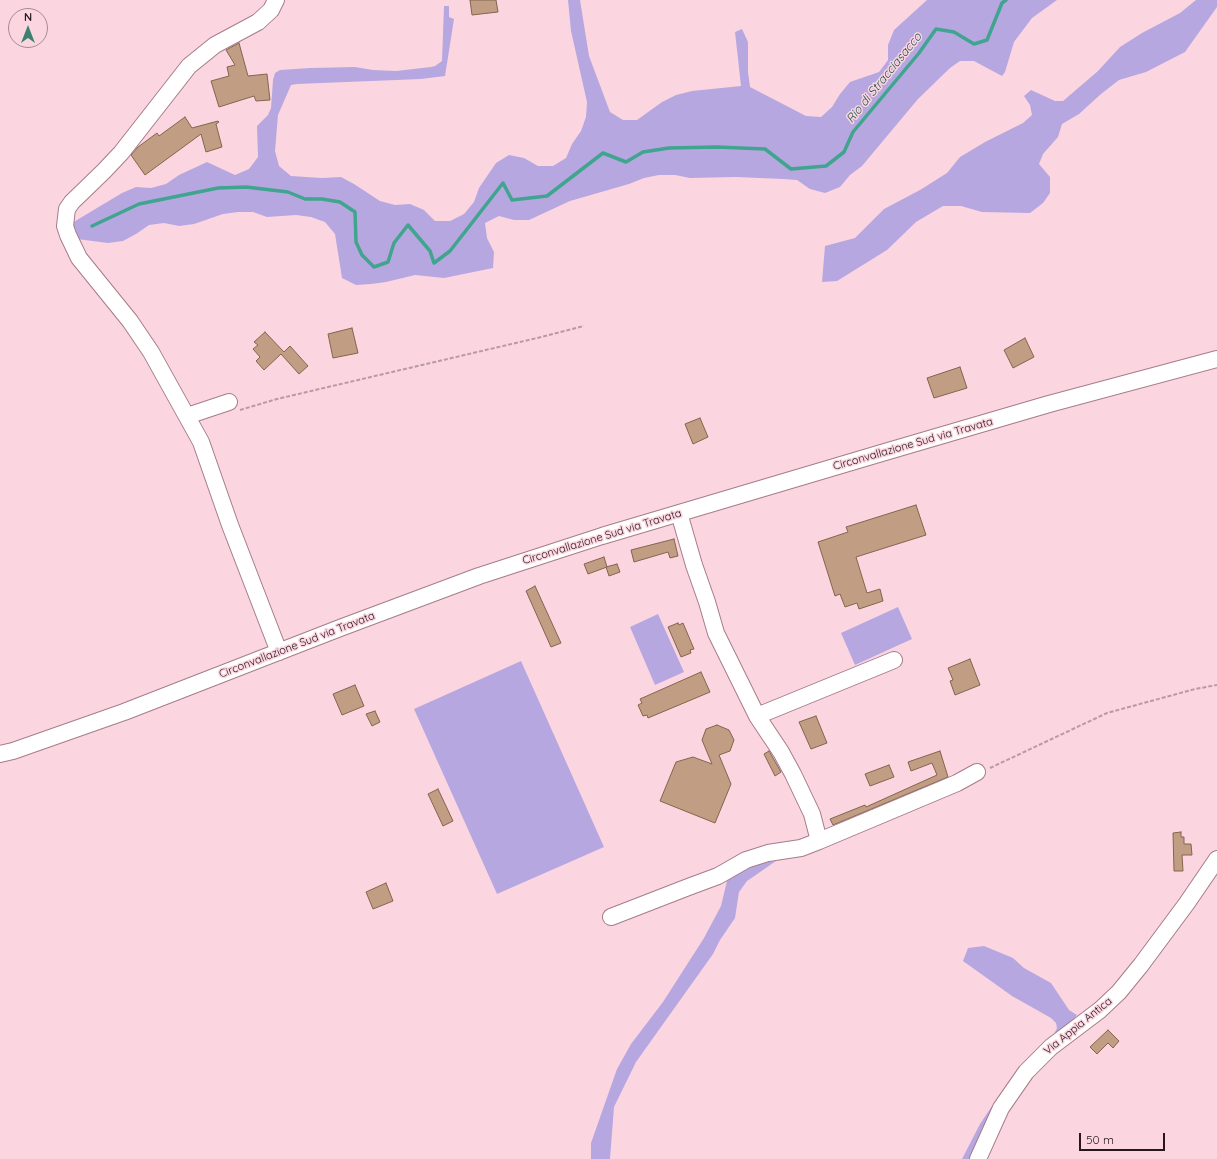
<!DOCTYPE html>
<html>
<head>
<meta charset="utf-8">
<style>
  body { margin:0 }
  #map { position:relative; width:1217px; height:1159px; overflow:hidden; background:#fbd6e1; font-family:Quicksand,sans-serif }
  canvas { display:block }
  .north { position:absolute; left:8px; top:8px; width:40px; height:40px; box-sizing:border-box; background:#fbd6e1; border:1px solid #a68a92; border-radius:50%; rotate:0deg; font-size:11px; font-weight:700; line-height:16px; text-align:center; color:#27171c }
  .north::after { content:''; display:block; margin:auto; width:14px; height:18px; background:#3e8072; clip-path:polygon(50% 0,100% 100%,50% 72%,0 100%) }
  .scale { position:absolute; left:1079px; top:1133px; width:86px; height:18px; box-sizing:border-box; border:2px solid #27171c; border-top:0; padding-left:5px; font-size:12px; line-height:14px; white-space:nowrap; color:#27171c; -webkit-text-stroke:3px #fbd6e1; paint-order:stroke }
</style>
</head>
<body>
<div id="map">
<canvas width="1217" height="1159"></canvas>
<div class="north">N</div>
<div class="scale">50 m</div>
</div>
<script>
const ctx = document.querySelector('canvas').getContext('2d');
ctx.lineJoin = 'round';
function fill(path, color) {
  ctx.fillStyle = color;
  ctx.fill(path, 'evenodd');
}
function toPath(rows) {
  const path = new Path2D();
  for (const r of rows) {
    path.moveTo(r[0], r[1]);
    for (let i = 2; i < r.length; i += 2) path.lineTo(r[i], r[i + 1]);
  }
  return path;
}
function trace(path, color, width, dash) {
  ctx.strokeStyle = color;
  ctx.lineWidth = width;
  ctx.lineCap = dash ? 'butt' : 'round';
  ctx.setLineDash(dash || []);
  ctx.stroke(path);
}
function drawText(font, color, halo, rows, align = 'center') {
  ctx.font = font + ' Quicksand,sans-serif';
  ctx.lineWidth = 3;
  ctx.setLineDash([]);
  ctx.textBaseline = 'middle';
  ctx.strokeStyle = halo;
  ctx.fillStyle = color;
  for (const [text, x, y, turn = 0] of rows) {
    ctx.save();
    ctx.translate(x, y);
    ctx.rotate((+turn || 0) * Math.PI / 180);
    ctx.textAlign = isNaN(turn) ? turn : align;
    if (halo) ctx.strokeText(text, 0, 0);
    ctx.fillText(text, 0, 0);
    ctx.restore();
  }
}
fill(toPath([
  [568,0,580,0,589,56,610,112,623,120,637,120,662,102,676,95,692,91,741,86,735,32,742,29,748,42,748,72,750,87,806,116,821,117,832,107,840,94,850,82,879,72,888,60,888,45,894,30,927,0,1057,0,1032,18,1014,42,1005,72,1002,76,974,61,960,61,950,68,918,99,862,166,850,175,840,187,825,193,810,189,797,180,783,179,736,177,690,178,675,175,659,175,644,178,629,184,570,201,529,220,514,220,499,216,485,223,487,238,494,252,493,268,444,278,415,275,386,282,371,284,356,285,342,278,335,234,325,222,311,217,296,215,267,217,253,212,238,212,223,214,194,224,179,226,164,223,149,225,136,234,123,241,108,243,77,239,72,223,122,193,136,187,151,188,166,184,179,175,207,162,235,175,249,169,258,157,257,126,268,115,271,108,273,80,275,73,280,70,310,68,355,67,373,70,396,71,431,67,435,66,442,61,444,6,449,6,449,17,454,19,445,76,421,79,297,84,291,85,278,115,275,151,279,166,291,176,322,178,341,177,354,184,380,201,395,205,410,204,424,210,435,221,450,221,464,214,474,202,479,188,496,163,509,155,524,158,538,166,553,166,566,158,572,144,581,131,586,117,587,102,571,31],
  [1196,0,1217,0,1217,7,1185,52,1146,72,1119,80,1101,94,1079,114,1062,124,1058,137,1043,154,1039,164,1050,177,1050,193,1043,203,1030,213,982,212,961,206,943,206,916,222,887,250,837,281,822,282,825,246,855,238,884,209,920,190,947,173,960,157,985,142,1023,123,1032,115,1030,105,1024,96,1031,90,1055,101,1063,101,1098,71,1120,47,1142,33,1180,13],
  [898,607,912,639,855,665,841,633],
  [658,614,684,672,655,685,630,627],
  [521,661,604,847,497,894,414,709],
  [776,861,747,881,739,892,735,918,720,940,713,954,636,1062,614,1107,610,1159,591,1159,591,1143,617,1069,631,1044,663,1002,704,938,721,906,727,881,732,876,761,863],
  [984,946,1013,958,1024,968,1051,983,1069,1010,1077,1015,1067,1028,1054,1034,1057,1028,1056,1023,1051,1018,1012,996,963,961,968,948],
  [992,1106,998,1107,971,1159,962,1159,980,1124]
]), '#b7a7e0');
trace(toPath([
  [92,226,139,204,218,188,246,187,288,192,305,199,322,199,340,202,355,212,356,242,362,255,374,267,388,262,394,243,408,225,430,251,434,263,450,251,503,183,512,200,547,196,603,153,626,162,643,152,669,148,717,147,765,149,791,169,826,166,844,152,853,132,919,53,936,29,954,32,974,44,987,40,1002,3,1006,0]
]), '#40a48f', 3.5);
const building = toPath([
  [470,0,496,0,498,12,472,15,470,0],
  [239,43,248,76,267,74,270,100,256,101,254,96,219,107,211,81,229,76,227,67,235,65,226,50,239,43],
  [185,117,192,128,218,121,219,122,216,124,222,147,206,152,201,134,145,175,131,155,138,147,157,133,159,136,185,117],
  [352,328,358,353,333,358,328,334,352,328],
  [265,332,284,352,290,346,308,366,299,374,281,354,264,370,256,361,260,357,253,349,258,345,254,342,265,332],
  [1025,338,1034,357,1013,368,1004,350,1025,338],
  [960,367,967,388,934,398,927,378,960,367],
  [700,418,708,437,693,444,685,424,700,418],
  [916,505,926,535,856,557,867,593,880,589,883,601,859,609,857,603,845,607,840,594,835,596,818,542,848,532,846,527,916,505],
  [674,539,678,556,670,558,668,552,634,562,631,550,674,539],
  [604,557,607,567,588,574,584,564,604,557],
  [617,564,620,572,609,576,606,567,617,564],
  [535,586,561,643,551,647,526,591,535,586],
  [678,623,679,625,683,623,694,649,690,650,691,653,681,657,668,627,678,623],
  [970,659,980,685,955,695,950,681,953,680,948,668,970,659],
  [701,672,710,692,648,718,647,715,643,716,638,705,642,703,640,699,701,672],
  [355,685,364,706,342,715,333,694,355,685],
  [375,711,380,722,372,726,366,714,375,711],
  [816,716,827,743,811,749,799,722,816,716],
  [717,725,729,730,734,740,730,751,719,755,731,784,715,823,660,801,676,762,693,757,712,764,702,740,706,729,717,725],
  [769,751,781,772,775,776,764,754,769,751],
  [940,751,948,777,833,825,830,819,865,805,866,807,937,775,932,763,911,771,908,762,940,751],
  [889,765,894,777,870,786,865,774,889,765],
  [438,789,453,821,443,826,428,794,438,789],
  [1181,832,1181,837,1184,837,1184,844,1191,844,1192,855,1182,855,1183,871,1174,871,1173,833,1181,832],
  [386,883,393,901,373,909,366,892,386,883],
  [1108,1030,1119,1041,1113,1048,1108,1043,1097,1054,1090,1047,1108,1030]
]);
fill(building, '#c09d83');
trace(building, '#84644c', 1);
const minor = toPath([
  [276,0,271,10,258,22,215,45,189,66,121,153,104,171,72,202,67,209,65,226,68,235,79,258,130,321,151,352,201,442,230,525,279,652],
  [187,416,229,402],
  [757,716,894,660],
  [0,754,13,751,124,712,340,628,479,576,602,536,885,452,1049,404,1217,359],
  [819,841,957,783,977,772],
  [611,917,691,886,718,876,746,860,768,853,801,848,819,841,812,814,793,774,781,752,757,716,716,633,707,602,694,565,679,513],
  [978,1159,1001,1108,1026,1072,1051,1047,1100,1010,1119,992,1141,965,1187,903,1217,859]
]);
trace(minor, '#a67c8a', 18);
trace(toPath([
  [240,410,277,399,537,338,584,326],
  [990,768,1107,713,1195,689,1217,685]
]), '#b99aa4', 2, [4, 2]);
trace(minor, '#fff', 16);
drawText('11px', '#27171c', '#fbd6e1', [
  ["Circonvallazione Sud via Travata",913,444,-16],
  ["Circonvallazione Sud via Travata",602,537,-17],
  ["Circonvallazione Sud via Travata",297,645,-21],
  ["Via Appia Antica",1078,1026,-39]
]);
drawText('italic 12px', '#185045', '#fbd6e1', [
  ["Rio di Stracciasacco",884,78,-51]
]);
</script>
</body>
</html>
